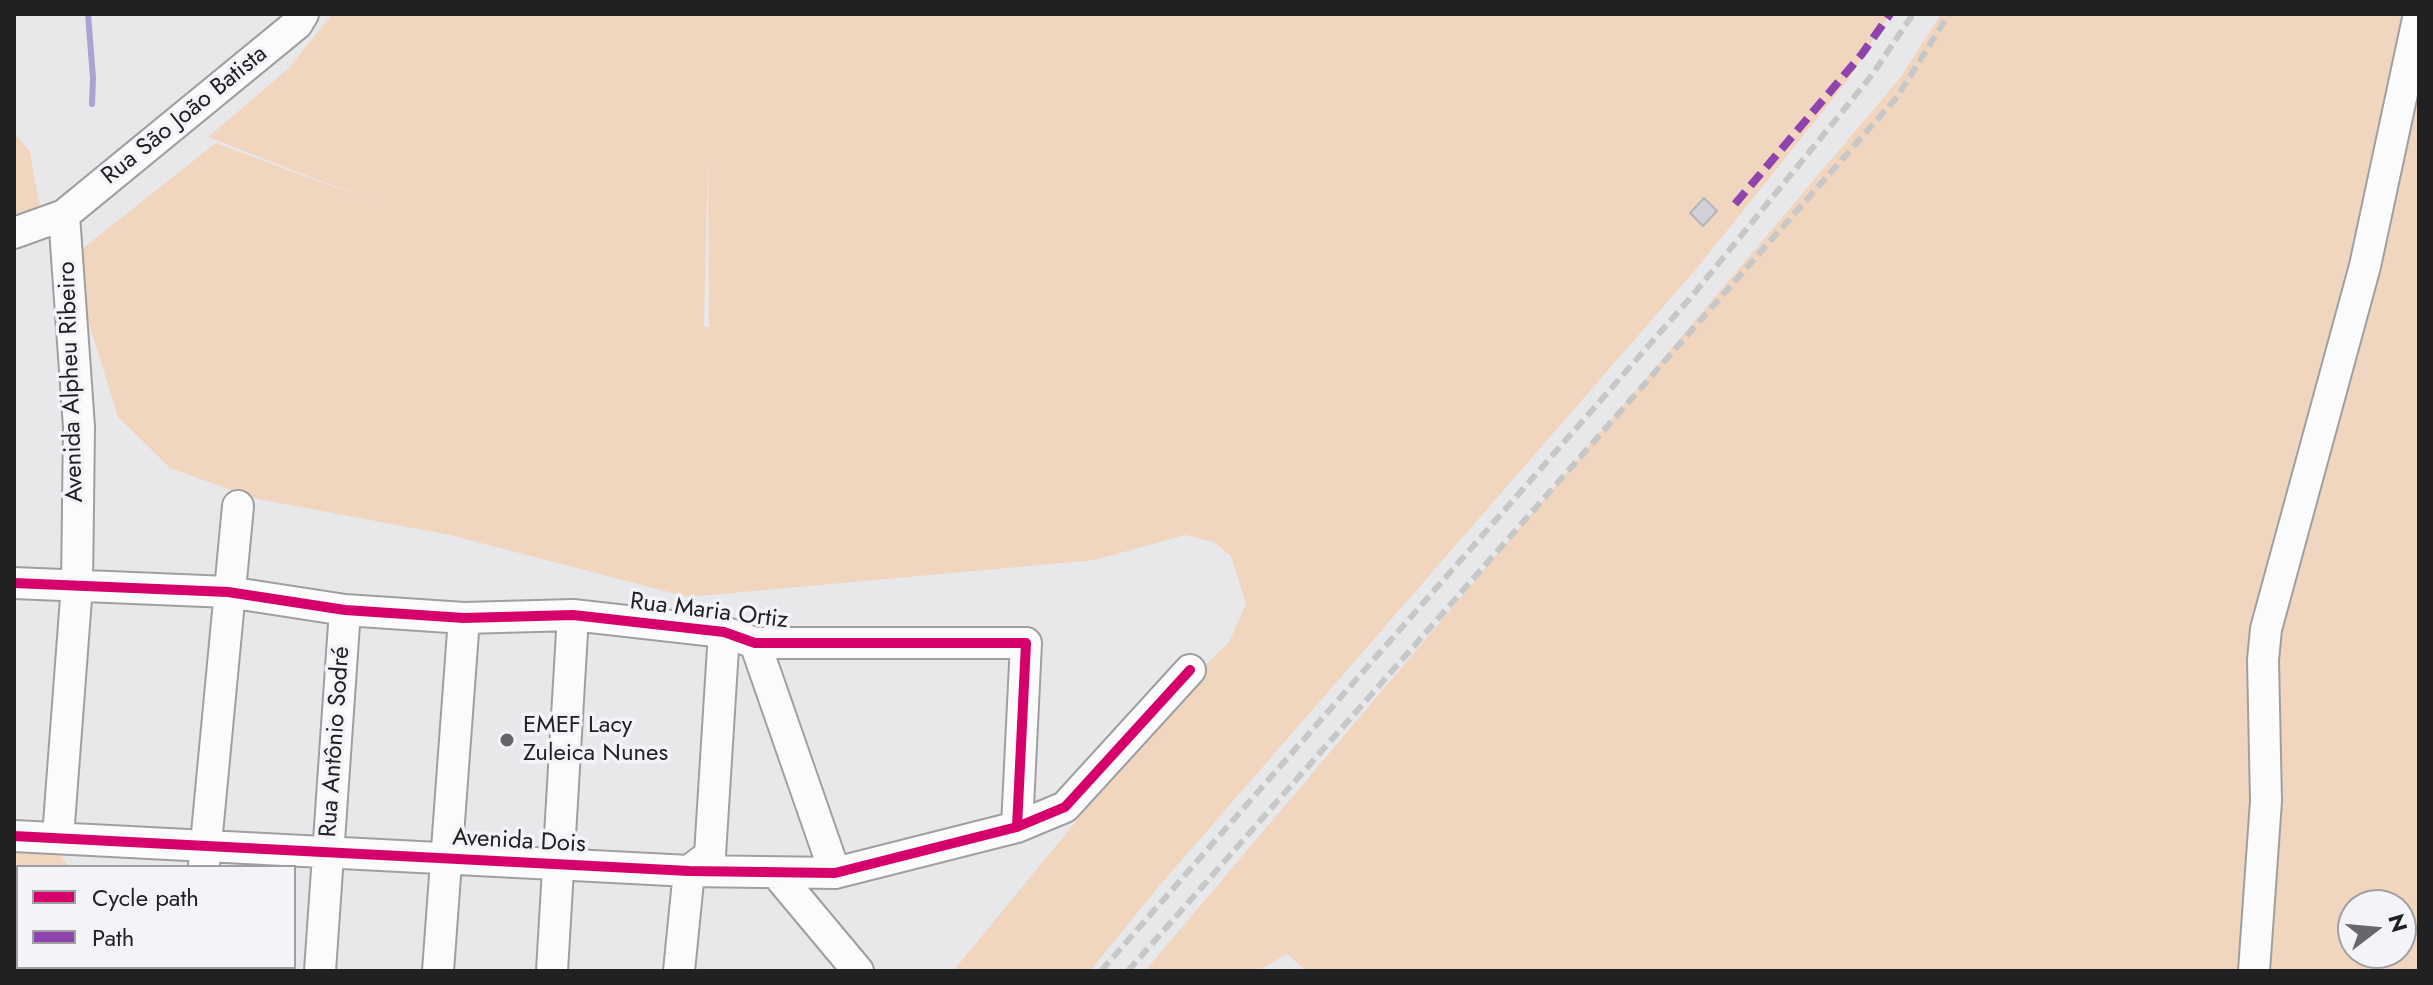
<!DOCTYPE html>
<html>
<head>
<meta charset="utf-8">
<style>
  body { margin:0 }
  #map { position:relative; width:2433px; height:985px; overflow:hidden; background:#e8e7ea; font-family:Jost,sans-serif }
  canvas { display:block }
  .frame { position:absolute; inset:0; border:16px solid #212123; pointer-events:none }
  .legend { position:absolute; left:16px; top:865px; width:280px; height:104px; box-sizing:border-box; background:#f4f4f8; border:2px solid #a0a0a3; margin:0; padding:10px 14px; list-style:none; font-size:24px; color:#212123 }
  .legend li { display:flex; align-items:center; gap:16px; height:40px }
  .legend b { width:40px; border:2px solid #a0a0a3 }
  .north { position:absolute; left:2337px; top:889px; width:80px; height:80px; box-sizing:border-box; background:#f4f4f8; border:2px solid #a0a0a3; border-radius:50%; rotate:74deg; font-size:22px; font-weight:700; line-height:32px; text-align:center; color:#212123 }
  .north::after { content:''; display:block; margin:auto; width:28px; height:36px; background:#676669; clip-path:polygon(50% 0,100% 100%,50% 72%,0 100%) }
</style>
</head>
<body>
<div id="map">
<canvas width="2433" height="985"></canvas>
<div class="frame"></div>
<ul class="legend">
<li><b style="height:10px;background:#d6006c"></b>Cycle path</li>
<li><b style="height:10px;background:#8e44ad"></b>Path</li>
</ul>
<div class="north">N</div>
</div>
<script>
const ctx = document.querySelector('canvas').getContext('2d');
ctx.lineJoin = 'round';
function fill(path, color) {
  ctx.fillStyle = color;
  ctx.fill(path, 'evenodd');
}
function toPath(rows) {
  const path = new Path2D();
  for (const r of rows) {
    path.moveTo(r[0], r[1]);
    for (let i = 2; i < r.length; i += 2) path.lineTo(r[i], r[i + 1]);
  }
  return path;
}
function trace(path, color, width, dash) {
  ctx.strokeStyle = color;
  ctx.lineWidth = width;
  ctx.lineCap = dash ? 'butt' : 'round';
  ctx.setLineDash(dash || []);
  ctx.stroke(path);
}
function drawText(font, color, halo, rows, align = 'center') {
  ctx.font = font + ' Jost,sans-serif';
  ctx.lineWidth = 7;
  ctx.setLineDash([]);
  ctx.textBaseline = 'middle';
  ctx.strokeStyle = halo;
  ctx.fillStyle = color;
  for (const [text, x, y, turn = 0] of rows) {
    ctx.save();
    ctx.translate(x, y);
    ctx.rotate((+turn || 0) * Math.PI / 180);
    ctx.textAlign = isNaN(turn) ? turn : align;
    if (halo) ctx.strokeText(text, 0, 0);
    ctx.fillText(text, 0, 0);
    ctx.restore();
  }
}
fill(toPath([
  [332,14,1890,14,1848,80,1697,268,1160,885,1090,971,953,971,1203,667,1229,642,1246,604,1231,556,1214,542,1185,535,1095,560,688,597,450,535,253,498,170,468,118,417,69,259,216,143,390,208,208,137,288,69],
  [708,156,709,328,704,326],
  [1941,14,2419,14,2419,971,1306,971,1287,954,1258,971,1145,971,1900,78],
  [2353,905,2401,905,2401,953,2353,953],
  [14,132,30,152,44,231,14,235],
  [14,852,59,855,70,867,18,867,18,967,65,967,65,971,14,971]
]), '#f1d6bf');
trace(toPath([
  [88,14,93,78,92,104]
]), '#aba2d2', 6);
const building = toPath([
  [1704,198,1717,211,1703,226,1690,213,1704,198]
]);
fill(building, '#d2d0db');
trace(building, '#b5b5b7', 2);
const minor = toPath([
  [14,233,64,215,297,24,303,14],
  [14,583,228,592,345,610,464,618,573,615,724,632,755,643,1026,643,1017,827],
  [755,643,835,873],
  [14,836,689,871,835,873,1017,827,1065,807,1190,670],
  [58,837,77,585,79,427,64,215],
  [204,865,238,506],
  [777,874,858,971],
  [75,971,75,967],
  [198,971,198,967],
  [320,971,345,610],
  [438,971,464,618],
  [552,971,573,615],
  [679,971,689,871,710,855,724,632],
  [2254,971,2266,801,2263,660,2266,629,2365,266,2419,14]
]);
trace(minor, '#9f9fa1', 34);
trace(minor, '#fcfbfc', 30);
trace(toPath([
  [1101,971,1692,296,1872,75,1913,14],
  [1128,971,1897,97,1949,14]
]), '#c7c7c8', 6, [12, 6]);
trace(toPath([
  [1735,204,1862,54,1890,14]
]), '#8e44ad', 8, [16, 8]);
trace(toPath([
  [14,583,228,592,345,610,464,618,573,615,724,632,755,643,1026,643,1017,827],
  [14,836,689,871,835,873,1017,827,1065,807,1190,670]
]), '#d6006c', 10);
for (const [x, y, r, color] of [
  [507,740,8,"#676669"]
]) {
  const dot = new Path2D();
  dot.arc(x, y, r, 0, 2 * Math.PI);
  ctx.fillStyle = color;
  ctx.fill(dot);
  trace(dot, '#f4f4f8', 3);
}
drawText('24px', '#212123', '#f4f4f8', [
  ["Rua São João Batista",185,116,-39],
  ["Avenida Alpheu Ribeiro",72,382,-92],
  ["Rua Maria Ortiz",709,612,7],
  ["Rua Antônio Sodré",336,742,-86],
  ["Avenida Dois",519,842,3]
]);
drawText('24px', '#212123', '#f4f4f8', [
  ["EMEF Lacy",523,726],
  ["Zuleica Nunes",523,754]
], 'left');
</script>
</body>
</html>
